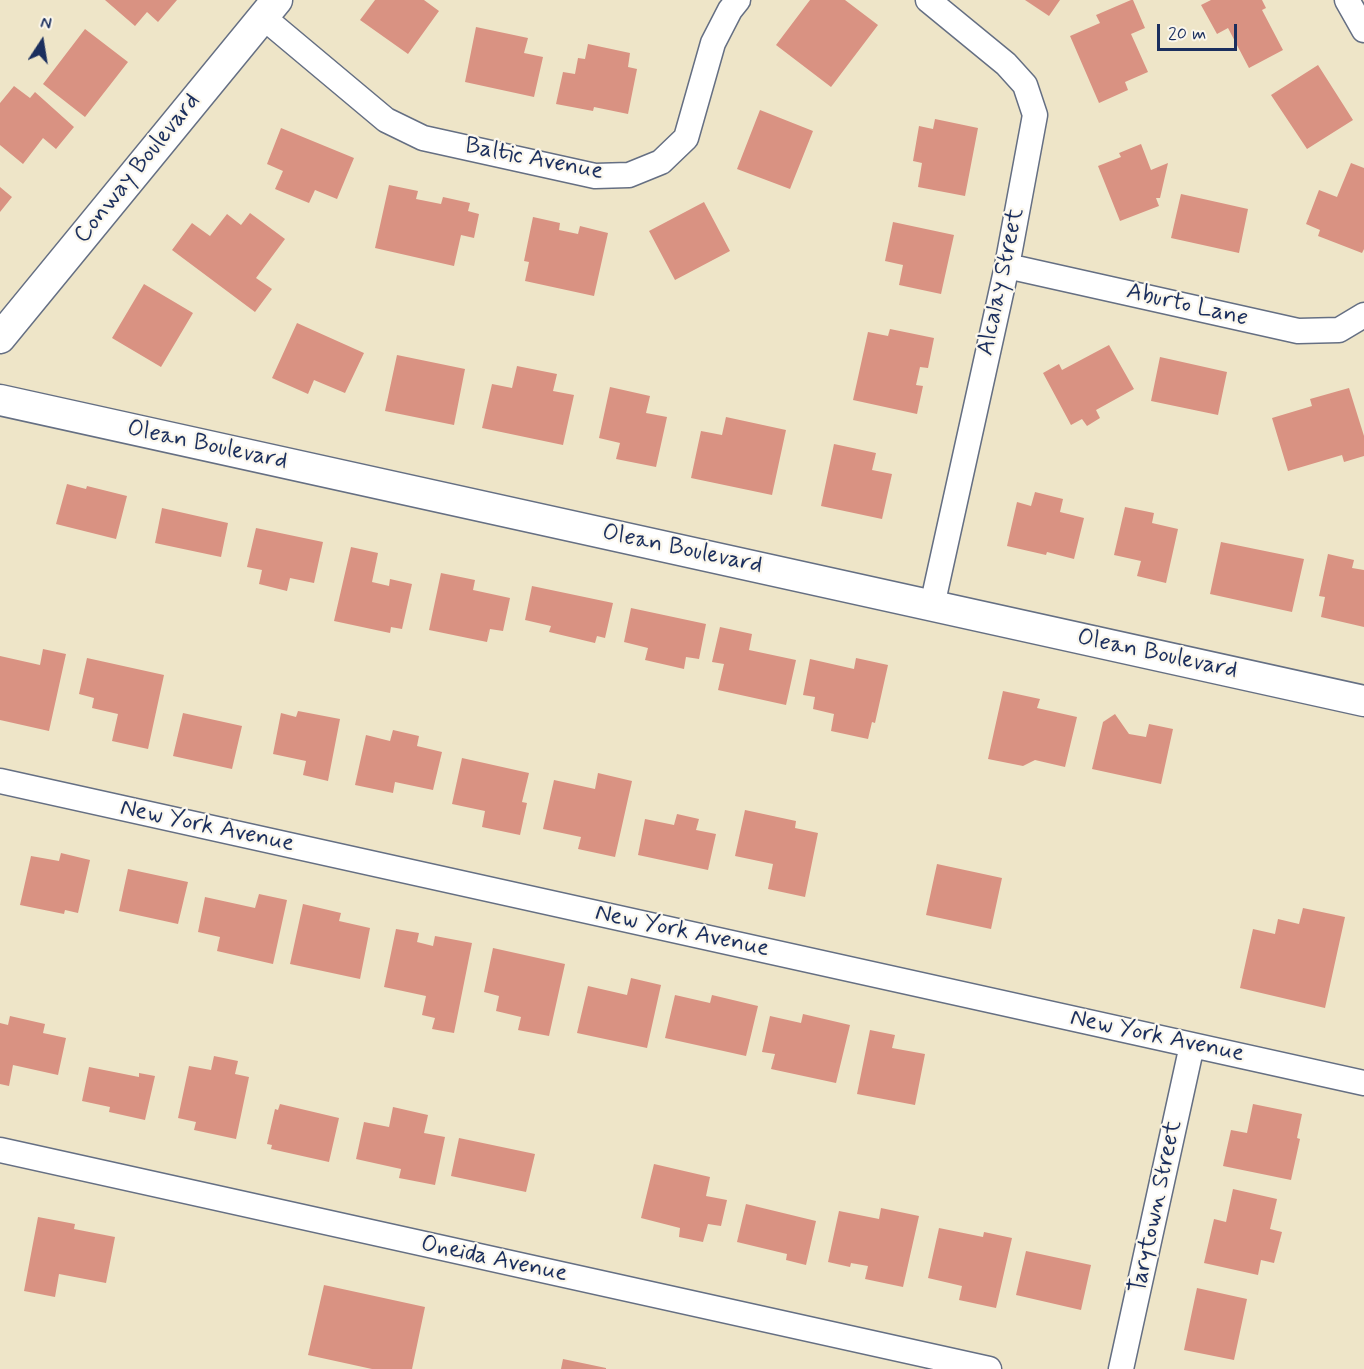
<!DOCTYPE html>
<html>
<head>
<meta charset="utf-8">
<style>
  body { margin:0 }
  #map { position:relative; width:1364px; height:1369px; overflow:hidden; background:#eee5c8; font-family:Mynerve,sans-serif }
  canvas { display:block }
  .north { position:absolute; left:12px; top:12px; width:60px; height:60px; -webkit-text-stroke:4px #fbf7ec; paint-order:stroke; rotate:12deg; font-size:16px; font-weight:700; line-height:24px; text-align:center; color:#1b2f5e }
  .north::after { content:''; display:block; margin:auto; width:21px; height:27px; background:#1b2f5e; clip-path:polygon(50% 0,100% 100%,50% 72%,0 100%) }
  .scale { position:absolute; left:1157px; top:24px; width:80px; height:27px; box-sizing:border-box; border:3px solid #1b2f5e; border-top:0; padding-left:8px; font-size:18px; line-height:21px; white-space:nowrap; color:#1b2f5e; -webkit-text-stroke:4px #fbf7ec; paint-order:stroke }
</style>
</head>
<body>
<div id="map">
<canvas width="1364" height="1369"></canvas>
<div class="north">N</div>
<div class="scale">20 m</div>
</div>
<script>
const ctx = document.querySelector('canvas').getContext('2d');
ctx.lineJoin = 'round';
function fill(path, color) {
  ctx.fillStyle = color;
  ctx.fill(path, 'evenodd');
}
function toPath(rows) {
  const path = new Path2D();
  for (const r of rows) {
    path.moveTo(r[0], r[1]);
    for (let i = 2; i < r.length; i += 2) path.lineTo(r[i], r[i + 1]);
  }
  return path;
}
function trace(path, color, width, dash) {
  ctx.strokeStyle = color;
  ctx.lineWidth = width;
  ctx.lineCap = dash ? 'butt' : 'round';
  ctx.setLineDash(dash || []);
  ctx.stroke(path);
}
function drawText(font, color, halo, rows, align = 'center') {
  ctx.font = font + ' Mynerve,sans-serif';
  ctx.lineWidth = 4.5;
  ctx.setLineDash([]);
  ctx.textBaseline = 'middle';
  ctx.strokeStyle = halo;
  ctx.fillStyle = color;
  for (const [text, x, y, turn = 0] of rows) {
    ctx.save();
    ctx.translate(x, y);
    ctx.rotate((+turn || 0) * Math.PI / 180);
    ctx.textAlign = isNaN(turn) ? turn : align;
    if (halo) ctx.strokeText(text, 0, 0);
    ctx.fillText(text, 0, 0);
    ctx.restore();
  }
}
fill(toPath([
  [105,0,177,0,158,22,147,12,135,26],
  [375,0,424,0,439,11,408,54,360,20],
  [810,0,845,0,878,25,831,87,776,45],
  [1025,0,1060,0,1049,16],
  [1131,0,1133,0,1145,28,1131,34,1148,72,1125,82,1128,90,1099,103,1070,36,1100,23,1096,15],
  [1211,0,1262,0,1266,8,1262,10,1283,50,1249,68,1228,28,1217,34,1201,5],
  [476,27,528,38,524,53,543,57,534,97,465,82],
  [85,29,128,62,85,117,43,84],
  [588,44,630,53,628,67,637,69,628,114,594,107,593,111,556,104,563,72,575,74,578,58,585,59],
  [1318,65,1353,120,1307,149,1271,95],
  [14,86,30,98,35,92,74,127,56,149,43,138,23,164,0,145,0,103],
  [760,110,813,131,790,189,737,169],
  [935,119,978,128,965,196,918,187,922,163,913,161,919,126,933,129],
  [281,128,354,158,337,199,315,190,309,203,275,189,283,171,267,164],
  [1141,144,1151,170,1168,163,1160,198,1156,198,1159,206,1120,221,1098,166,1121,157,1119,153],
  [1351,163,1364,168,1364,249,1362,253,1318,236,1320,230,1306,224,1319,190,1337,197],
  [389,185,418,191,416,199,441,204,443,197,470,203,468,211,479,214,474,238,461,235,454,266,375,248],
  [0,187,12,197,0,212],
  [1181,194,1248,209,1239,253,1171,238],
  [704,202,730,251,675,280,649,231],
  [250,213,285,239,256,278,272,289,255,312,172,250,192,223,210,236,227,214,241,225],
  [533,217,560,223,559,230,578,234,580,226,608,233,594,296,525,281,529,262,524,261],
  [893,222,954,235,941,294,899,285,903,265,885,261],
  [144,284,193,313,161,367,112,338],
  [297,323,364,353,345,393,314,380,308,394,272,378],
  [890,329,934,338,928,368,920,367,916,385,923,386,917,414,853,400,868,332,888,336],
  [1109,345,1134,389,1096,410,1100,418,1087,426,1082,419,1071,425,1043,373,1059,364,1062,370],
  [397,355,465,369,454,425,385,411],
  [1160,357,1227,372,1218,415,1151,401],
  [517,366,557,374,553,391,574,395,563,445,482,428,492,384,512,388],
  [610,387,650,396,646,413,667,417,656,467,616,459,620,443,599,438],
  [1349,388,1364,436,1364,456,1344,462,1342,455,1288,471,1272,418,1312,406,1310,399],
  [726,417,786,430,772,495,691,478,701,431,722,435],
  [834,444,876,453,872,470,892,474,882,519,821,506],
  [67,484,86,489,87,486,127,496,116,539,56,524],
  [1035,492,1063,499,1060,512,1084,518,1074,559,1047,552,1046,555,1007,546,1017,502,1031,506],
  [1125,507,1154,513,1152,523,1178,529,1166,583,1137,576,1141,561,1114,555],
  [162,508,228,523,221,557,155,543],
  [256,528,323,542,314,583,290,578,287,591,259,584,262,570,247,567],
  [1221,542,1304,559,1292,612,1210,594],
  [351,547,378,553,372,582,389,586,390,579,412,584,402,629,391,627,390,633,334,621],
  [1328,554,1354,560,1352,568,1364,570,1364,627,1321,617,1325,597,1319,596],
  [441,573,475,580,473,590,510,598,503,631,490,629,487,642,429,630],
  [532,586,613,603,605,638,597,636,595,643,549,632,551,626,525,620],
  [631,608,706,624,699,659,686,657,684,669,645,660,648,648,624,642],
  [720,627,752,634,749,650,796,660,786,705,718,690,724,664,712,662],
  [43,649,66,654,49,731,0,720,0,656,40,665],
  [87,658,164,675,148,749,112,741,118,714,92,708,94,698,79,694],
  [856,658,888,665,875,723,872,722,868,739,831,731,834,714,813,709,815,697,803,695,810,659,854,669],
  [1003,691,1040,699,1037,708,1077,717,1065,767,1035,760,1023,766,988,759],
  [298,711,340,719,328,781,303,775,306,761,273,754,281,713,296,717],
  [183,713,242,726,232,769,173,756],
  [1115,714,1129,734,1146,737,1149,724,1173,729,1161,784,1092,769,1103,722],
  [393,730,419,736,417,746,442,752,433,790,395,782,393,793,355,785,366,735,390,741],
  [462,758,529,773,522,802,527,803,520,835,482,827,485,811,452,804],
  [598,773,632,781,615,857,578,849,581,837,543,829,554,780,595,789],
  [745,810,796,821,795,828,818,833,805,897,768,889,773,864,735,856],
  [677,814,699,819,696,830,716,834,708,870,638,855,645,819,674,825],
  [61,853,90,860,78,913,65,910,64,914,20,905,31,856,59,861],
  [937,864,1002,878,991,929,926,915],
  [128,869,188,882,178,924,119,911],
  [259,894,287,900,273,964,217,951,220,937,198,932,205,897,255,908],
  [303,904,341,913,339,921,370,928,360,979,290,964],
  [1303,908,1345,917,1325,1008,1240,988,1253,929,1275,934,1278,919,1299,924],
  [396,929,419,933,417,942,433,946,435,936,472,943,454,1033,432,1029,435,1018,422,1015,426,996,384,987],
  [493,948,565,964,549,1036,518,1030,521,1017,496,1011,499,996,484,992],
  [631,978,661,985,647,1048,577,1033,588,986,627,995],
  [675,995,710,1003,712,995,758,1006,746,1056,665,1038],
  [803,1014,850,1025,836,1083,771,1069,775,1054,762,1052,770,1016,801,1023],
  [10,1016,45,1024,43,1033,66,1038,58,1075,13,1065,9,1086,0,1084,0,1023,8,1025],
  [870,1030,895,1035,892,1048,925,1054,915,1105,857,1094],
  [214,1056,238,1061,235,1074,249,1077,236,1139,194,1130,196,1122,178,1118,189,1066,211,1070],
  [89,1067,139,1077,139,1073,155,1076,145,1120,109,1112,110,1107,82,1101],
  [280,1104,339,1118,329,1162,271,1149,272,1145,267,1144,275,1109,278,1110],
  [1253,1104,1302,1114,1297,1138,1300,1139,1291,1180,1223,1166,1231,1130,1247,1133],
  [393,1107,428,1115,424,1133,445,1137,435,1185,399,1178,401,1169,356,1159,364,1122,389,1127],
  [459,1138,535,1154,526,1192,451,1176],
  [654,1164,710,1177,706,1196,727,1200,721,1226,708,1224,703,1242,679,1237,680,1228,641,1218],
  [1233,1189,1277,1199,1270,1229,1282,1232,1274,1263,1261,1260,1258,1275,1204,1263,1214,1219,1226,1222],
  [746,1204,816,1221,806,1265,786,1260,787,1254,737,1242],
  [881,1208,919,1216,903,1287,865,1279,868,1266,851,1263,850,1267,828,1262,839,1211,879,1219],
  [38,1217,75,1224,74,1229,115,1237,106,1283,59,1274,55,1297,24,1291],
  [939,1228,983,1237,984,1232,1012,1238,996,1308,959,1300,962,1286,928,1278],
  [1026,1251,1091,1265,1081,1310,1016,1295],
  [324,1285,425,1307,412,1369,372,1369,308,1355],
  [1197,1288,1247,1299,1234,1360,1184,1350],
  [563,1359,606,1368,606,1369,561,1369]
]), '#d99282');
const minor = toPath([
  [928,0,1006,64,1025,85,1035,115,1007,266,932,606],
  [1347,0,1364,30],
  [263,17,386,120,423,138,595,176,629,175,661,162,686,138,713,43,730,10,738,0],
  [1007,266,1298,331,1339,330,1364,315],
  [0,781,1364,1083],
  [0,1150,989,1369],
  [1121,1369,1192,1045]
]);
const tertiary = toPath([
  [0,338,277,0],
  [0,400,1364,701]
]);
trace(minor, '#656f83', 27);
trace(tertiary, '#656f83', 33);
trace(minor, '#fff', 24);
trace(tertiary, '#fff', 30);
drawText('24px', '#1b2f5e', '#fbf7ec', [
  ["Baltic Avenue",534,160,11],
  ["Conway Boulevard",138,169,-51],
  ["Alcalay Street",1002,282,-78],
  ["Aburto Lane",1187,306,13],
  ["Olean Boulevard",207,446,12],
  ["Olean Boulevard",682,550,12],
  ["Olean Boulevard",1157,655,12],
  ["New York Avenue",207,827,12],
  ["New York Avenue",682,932,12],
  ["New York Avenue",1157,1037,12],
  ["Tarytown Street",1157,1207,-78],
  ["Oneida Avenue",494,1260,12]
]);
</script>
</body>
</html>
